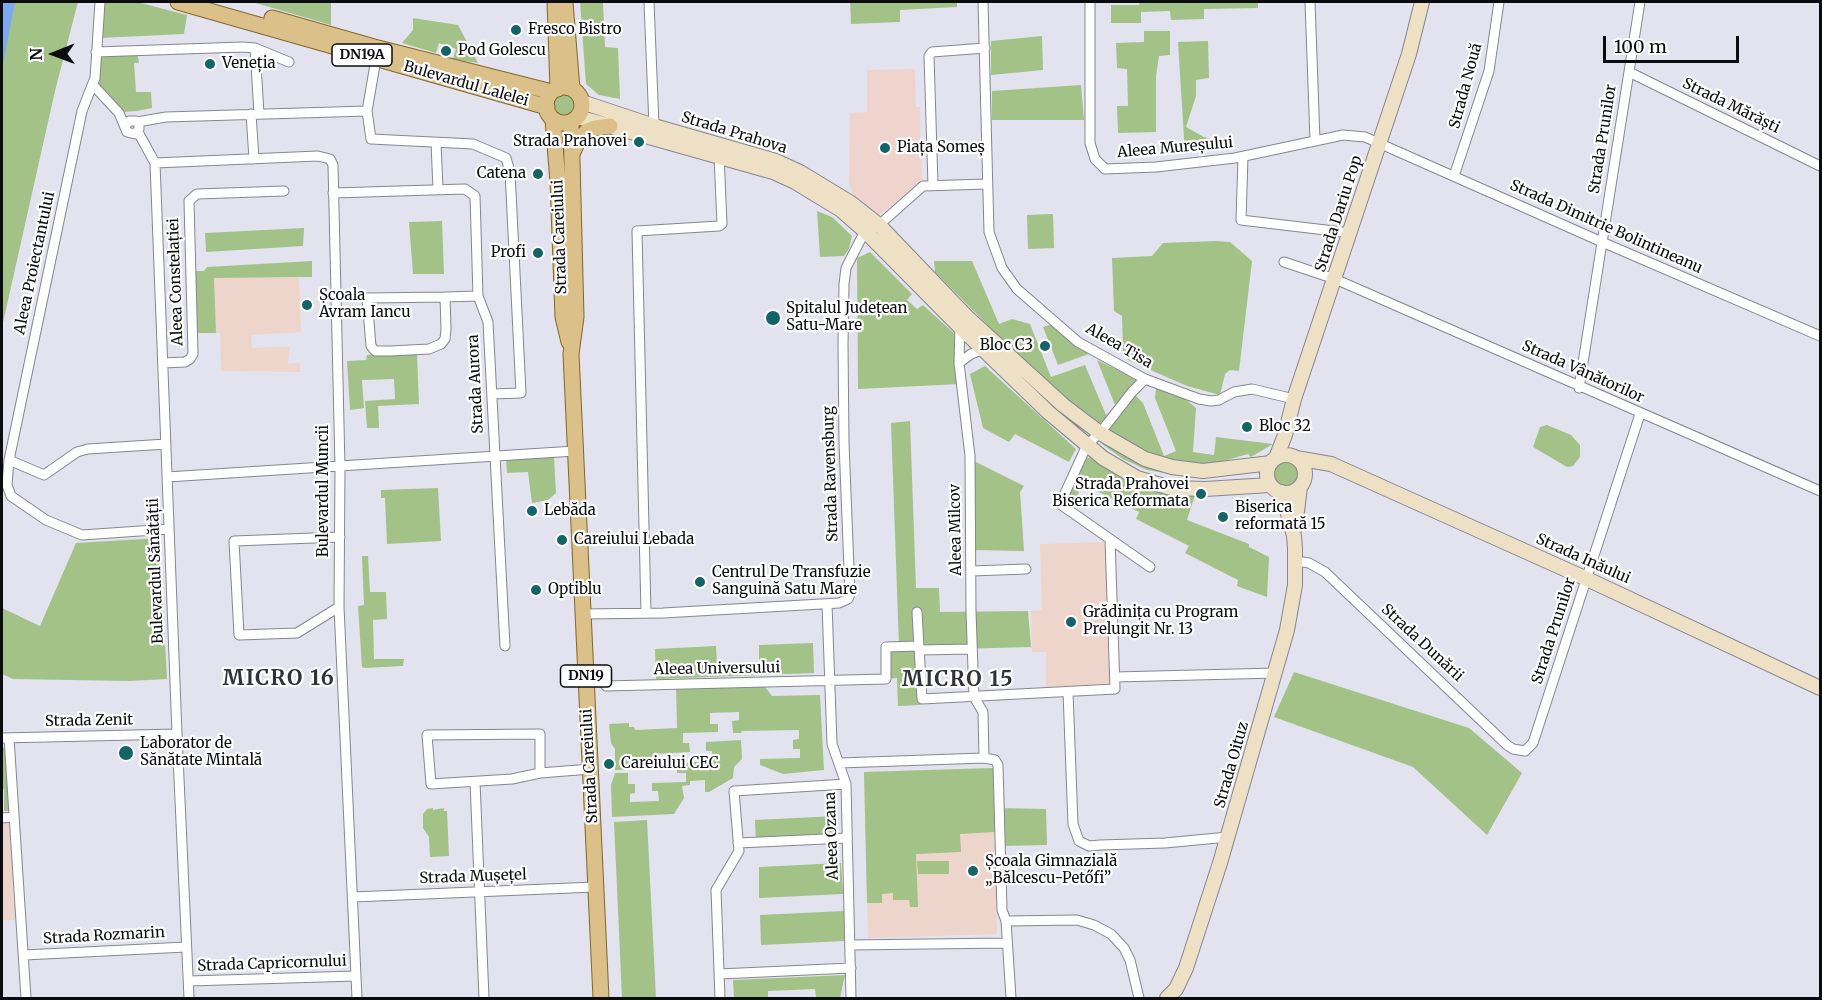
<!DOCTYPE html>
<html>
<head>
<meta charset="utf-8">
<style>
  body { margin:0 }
  #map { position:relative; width:1822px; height:1000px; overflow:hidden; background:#e2e3ef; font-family:Merriweather,serif }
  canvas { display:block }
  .frame { position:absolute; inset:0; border:3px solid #0b0c0f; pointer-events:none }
  .north { position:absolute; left:24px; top:24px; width:60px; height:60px; -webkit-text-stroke:4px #fff; paint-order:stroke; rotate:269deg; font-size:16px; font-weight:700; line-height:24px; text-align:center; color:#0b0c0f }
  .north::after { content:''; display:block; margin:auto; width:21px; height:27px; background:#0b0c0f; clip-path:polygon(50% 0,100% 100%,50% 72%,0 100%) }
  .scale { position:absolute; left:1603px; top:36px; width:136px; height:27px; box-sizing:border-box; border:3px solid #0b0c0f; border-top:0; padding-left:8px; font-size:18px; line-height:21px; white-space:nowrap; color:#0b0c0f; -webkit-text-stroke:4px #fff; paint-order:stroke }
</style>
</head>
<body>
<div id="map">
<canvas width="1822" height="1000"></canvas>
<div class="frame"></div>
<div class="north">N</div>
<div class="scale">100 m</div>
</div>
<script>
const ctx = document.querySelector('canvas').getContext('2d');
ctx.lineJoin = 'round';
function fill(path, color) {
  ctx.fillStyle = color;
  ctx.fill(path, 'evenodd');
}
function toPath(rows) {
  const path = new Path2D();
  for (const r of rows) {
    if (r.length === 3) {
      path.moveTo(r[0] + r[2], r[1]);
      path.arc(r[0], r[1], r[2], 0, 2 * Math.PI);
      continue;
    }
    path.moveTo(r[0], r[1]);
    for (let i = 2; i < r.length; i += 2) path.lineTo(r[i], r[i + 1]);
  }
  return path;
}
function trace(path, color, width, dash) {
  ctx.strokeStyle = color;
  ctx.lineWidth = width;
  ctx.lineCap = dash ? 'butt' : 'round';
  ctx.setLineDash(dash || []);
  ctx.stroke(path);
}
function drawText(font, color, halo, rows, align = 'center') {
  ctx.font = font + ' Merriweather,serif';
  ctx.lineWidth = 4.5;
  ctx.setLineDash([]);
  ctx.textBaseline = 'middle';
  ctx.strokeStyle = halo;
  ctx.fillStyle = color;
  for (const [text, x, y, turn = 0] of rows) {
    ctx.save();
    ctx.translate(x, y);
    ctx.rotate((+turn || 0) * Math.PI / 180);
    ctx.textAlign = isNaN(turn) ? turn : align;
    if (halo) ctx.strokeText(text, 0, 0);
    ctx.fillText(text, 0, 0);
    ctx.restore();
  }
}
fill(toPath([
  [915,69,916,107,920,107,922,183,879,215,852,193,849,183,850,113,867,112,867,70]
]), '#eed4cd');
fill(toPath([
  [213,278,299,278,301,332,251,335,252,348,290,347,288,364,299,363,301,372,221,371,220,333,216,333],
  [1108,542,1111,687,1046,688,1046,652,1032,652,1031,611,1042,610,1040,544],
  [993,768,997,934,868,938,864,772],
  [2,818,10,818,17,920,2,920]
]), '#edd5cb');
fill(toPath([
  [2,2,78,2,55,91,2,327],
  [103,2,137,2,187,15,184,34,100,38],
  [252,2,331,2,331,25],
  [580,2,603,2,605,47,618,48,620,99,599,95,586,84],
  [850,2,957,2,957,7,900,10,900,22,851,24],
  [1140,2,1258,2,1258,8,1204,9,1204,19,1171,20,1170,11,1141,12,1141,23,1111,23,1111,5,1139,5],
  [413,18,458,25,478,63,453,59,456,49,439,43,436,53,402,43,413,30],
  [1144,31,1170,31,1170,55,1159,56,1156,76,1156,132,1118,133,1117,106,1128,106,1127,69,1117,68,1116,43,1144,42],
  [1042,36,1043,70,991,75,991,41],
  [1208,41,1209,78,1196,80,1196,96,1186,127,1204,137,1216,140,1212,148,1185,154,1178,42],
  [137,50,139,63,134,63,136,92,151,92,152,108,137,111,123,112,97,86,100,52],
  [1081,85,1084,120,992,120,992,91],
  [563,105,11],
  [817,211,832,217,852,236,849,249,844,256,820,257],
  [1053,214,1054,248,1028,249,1027,215],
  [442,221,444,274,413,274,409,222],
  [304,228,303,246,206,252,205,233],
  [1216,241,1230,242,1252,261,1239,371,1230,370,1225,374,1220,395,1187,386,1128,360,1123,351,1122,316,1114,311,1112,258,1152,256,1163,243],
  [870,252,912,294,907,300,917,309,923,305,957,336,960,384,858,389,857,258],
  [312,261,312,277,214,278,216,333,197,333,195,271,204,271,207,267],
  [934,261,972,261,999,324,1012,319,1030,324,1051,377,1085,365,1106,415,1117,410,1097,360,1138,380,1132,392,1143,403,1164,456,1176,451,1155,398,1156,388,1184,398,1196,408,1193,452,1214,455,1216,437,1273,444,1251,457,1248,454,1227,460,1227,468,1172,467,1106,437,1109,420,1114,413,1100,423,1040,378,935,272],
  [1053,324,1076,346,1089,354,1058,365,1043,327],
  [417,353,419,404,378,406,379,428,367,428,365,401,395,399,394,379,362,380,364,408,350,410,347,361,366,360,367,355],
  [985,366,1076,449,1069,462,1015,434,1009,442,983,428,970,374],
  [910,421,916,588,939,588,940,612,1028,611,1031,647,920,650,921,705,898,706,897,678,886,679,886,647,899,646,891,423],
  [1547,425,1571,435,1580,445,1580,457,1573,466,1567,467,1533,447,1540,427],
  [1105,440,1175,472,1176,475,1147,470,1123,459,1102,444],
  [554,457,556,493,548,500,532,503,528,472,507,473,506,460],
  [1091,457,1096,457,1120,477,1140,486,1168,494,1195,495,1187,520,1249,544,1249,547,1269,557,1267,597,1237,586,1238,580,1185,553,1189,546,1136,519,1139,512,1083,484,1076,498,1065,493,1085,459],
  [972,460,1024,486,1020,492,1024,551,974,550],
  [1286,474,14],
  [438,488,441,541,387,544,385,498,381,498,381,490],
  [159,538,167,679,129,681,13,679,2,674,2,608,40,626,76,543],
  [362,556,368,556,370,592,386,592,387,619,373,620,374,659,404,659,403,666,364,668,362,667,358,606,364,605],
  [813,643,814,673,656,679,655,649,716,646,717,665,759,663,759,645],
  [1294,672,1469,728,1522,773,1487,835,1413,767,1274,717],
  [762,683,772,696,820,695,824,770,783,774,760,765,760,759,800,758,800,749,793,749,793,740,799,739,799,730,742,731,741,733,733,733,732,721,739,720,739,712,710,713,710,724,718,724,718,732,683,733,683,743,689,743,690,752,655,754,656,769,615,770,615,749,611,743,609,724,629,723,629,727,634,727,635,730,677,728,676,685],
  [741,740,742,759,734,767,733,778,709,792,705,792,705,780,690,781,690,785,682,786,684,798,674,814,612,817,611,785,615,773,628,773,628,784,635,784,635,793,630,794,630,802,659,801,658,791,652,791,652,783,686,782,686,773,677,773,677,763,713,761,712,751,706,751,706,742],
  [2,746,10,754,14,811,4,811,4,790,2,786],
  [993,768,995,832,960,834,961,852,916,854,918,907,910,907,909,900,893,900,893,893,882,894,882,903,867,903,864,772],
  [433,808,433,810,444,808,444,811,447,811,449,856,430,857,429,837,423,828,423,814,427,809],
  [999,808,1046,809,1047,845,1000,846],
  [837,816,838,839,756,843,755,820],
  [647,820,656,998,622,998,614,822],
  [917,861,949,861,949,874,918,874],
  [841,863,843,894,759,898,759,867],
  [844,911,844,941,761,945,760,915],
  [845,975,840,998,811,998,816,997,815,989,768,991,768,998,734,998,733,980]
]), '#a3c288');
fill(toPath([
  [2,2,15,2,2,70]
]), '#7da9f1');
const street = toPath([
  [100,2,95,78,82,111,9,460,7,485,11,496,46,520,82,535,169,529],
  [649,2,654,126],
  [983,2,989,232,1002,268,1017,289,1078,342,1145,379,1199,399,1211,401,1219,400,1234,392,1252,389,1294,399],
  [1090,2,1090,143,1095,159,1105,169,1156,167,1235,158,1343,135,1365,137,1602,242,1820,336],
  [1310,2,1315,140],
  [255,48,259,114],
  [96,52,243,47,255,48,289,62],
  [376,59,367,111,371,139,473,144,506,158,510,172,521,393,492,394],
  [1629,72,1820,166],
  [93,85,119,113,127,132,135,134,139,129,139,124,136,121,129,121,126,125],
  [251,114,254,159],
  [137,122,166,117,367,111],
  [138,132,155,163,177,734,189,998],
  [436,143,438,189],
  [1243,157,1241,220,1351,233],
  [155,163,318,156,330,159,333,165,340,467,339,607,357,998],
  [1454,176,1489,71,1499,2],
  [933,185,929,56,932,52,985,48],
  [333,193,465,189,475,196,478,296,488,322,505,646],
  [1284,262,1335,279,1820,491],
  [445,297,446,329,445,339,441,344,429,349,390,351,375,351,371,346,367,298,445,297,478,296],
  [963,325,960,327,959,363,970,456,971,612,974,697,983,712,984,758,995,760,998,765,1002,910,1006,921,1011,998],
  [163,363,185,362,190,359,193,354,189,201,197,194,284,191],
  [959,363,971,354,984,349],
  [1579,388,1640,2],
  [9,460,44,475,77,452,88,449,166,444],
  [167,477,575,451],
  [1110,539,1150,567],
  [1295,561,1309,563,1325,572,1507,745,1513,749,1525,751,1533,743,1640,414],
  [972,571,1026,569],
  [827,604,832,744,846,784,851,998],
  [339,607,297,633,239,635,234,541,340,537],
  [917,612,922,699,1115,689,1110,539,1060,504,1087,445,1100,433,1132,392,1145,379],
  [646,613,637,231,719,226,722,224,719,155],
  [583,614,663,613,839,603,848,599,850,594,844,443,843,344,844,284,846,268,865,231,879,225,923,186,987,184],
  [919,650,972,649],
  [1115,677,1276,673],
  [606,686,886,679,886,647,919,646],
  [1068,692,1073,824,1079,841,1089,846,1100,845,1165,843,1228,837],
  [2,738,177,734],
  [9,738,26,998],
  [839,763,984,758],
  [540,773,540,734,427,735,431,784,512,779,540,773,591,769],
  [475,782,484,998],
  [2,818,14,817],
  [738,843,847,838],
  [353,897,595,887],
  [1006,921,1077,920,1094,925,1111,934,1124,948,1130,960,1139,998],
  [850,945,1007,943],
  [24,955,186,947],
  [719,974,851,968],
  [189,981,356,976],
  [720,998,716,890,739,851,734,791,846,784]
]);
const secondary = toPath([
  [582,102,654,126,776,161,800,172,851,203,879,225,968,318,1063,405,1100,433,1145,459,1172,467,1203,471,1271,463],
  [578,117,773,172,795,182,841,210,865,231,960,327,1048,412,1103,458,1137,478,1171,488,1205,489,1270,485],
  [1286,474,19],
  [1276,458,1285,435,1294,399,1409,54,1422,2],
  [1296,458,1331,464,1587,579,1820,688],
  [1295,528,1300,487],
  [1167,998,1176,989,1186,968,1220,863,1287,630,1295,585,1295,548,1294,536,1282,492]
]);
const primary = toPath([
  [178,2,547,107],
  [555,2,558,89],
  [565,2,572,89],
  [272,18,374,47,552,92],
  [564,105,18],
  [553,120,558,182,563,317,569,342],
  [571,122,576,317,571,354,601,998],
  [572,154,577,143,587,131,595,128,610,126]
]);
trace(street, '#858690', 11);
trace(secondary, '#858690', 16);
trace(primary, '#83672b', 17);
trace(street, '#fff', 9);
trace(secondary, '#ede0c4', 14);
trace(primary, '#dbc189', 15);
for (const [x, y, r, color] of [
  [516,30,6,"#136369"],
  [446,51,6,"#136369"],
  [210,64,6,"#136369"],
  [639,142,6,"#136369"],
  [885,148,6,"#136369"],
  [538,174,6,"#136369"],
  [538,253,6,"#136369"],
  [307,305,6,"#136369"],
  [773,318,8,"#136369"],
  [1045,346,6,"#136369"],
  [1247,427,6,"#136369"],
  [1201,494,6,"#136369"],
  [532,511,6,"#136369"],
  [1223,517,6,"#136369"],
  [562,540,6,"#136369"],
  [700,582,6,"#136369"],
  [536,590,6,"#136369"],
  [1071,622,6,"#136369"],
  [126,753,8,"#136369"],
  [609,764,6,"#136369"],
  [973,871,6,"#136369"]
]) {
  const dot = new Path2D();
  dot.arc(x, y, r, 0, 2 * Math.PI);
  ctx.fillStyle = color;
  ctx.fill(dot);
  trace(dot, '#fff', 2);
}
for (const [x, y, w] of [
  [362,55,60],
  [586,676,51]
]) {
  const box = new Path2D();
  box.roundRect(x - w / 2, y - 11, w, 22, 4.5);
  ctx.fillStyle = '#fff';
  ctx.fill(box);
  trace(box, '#0b0c0f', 1.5);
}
drawText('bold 14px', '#0b0c0f', null, [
  ["DN19A",362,55],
  ["DN19",586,676]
]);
drawText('15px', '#0b0c0f', '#fff', [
  ["Fresco Bistro",528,30],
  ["Pod Golescu",458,51],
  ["Veneția",222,64],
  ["Strada Prahovei",627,142,"right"],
  ["Piața Someș",897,148],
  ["Catena",526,174,"right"],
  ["Profi",526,253,"right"],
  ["Școala",319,296],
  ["Avram Iancu",319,313],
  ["Spitalul Județean",786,309],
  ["Satu-Mare",786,326],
  ["Bloc C3",1033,346,"right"],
  ["Bloc 32",1259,427],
  ["Strada Prahovei",1189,485,"right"],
  ["Biserica Reformata",1189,502,"right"],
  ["Biserica",1235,508],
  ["reformată 15",1235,525],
  ["Lebăda",544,511],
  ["Careiului Lebada",574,540],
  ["Centrul De Transfuzie",712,573],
  ["Sanguină Satu Mare",712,590],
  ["Optiblu",548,590],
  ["Grădinița cu Program",1083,613],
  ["Prelungit Nr. 13",1083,630],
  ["Laborator de",140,744],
  ["Sănătate Mintală",140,761],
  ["Careiului CEC",621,764],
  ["Școala Gimnazială",985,862],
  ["„Bălcescu-Petőfi”",985,879]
], 'left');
drawText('15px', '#0b0c0f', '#fff', [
  ["Bulevardul Lalelei",466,84,16],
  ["Strada Nouă",1466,86,-75],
  ["Strada Mărăști",1731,106,26],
  ["Strada Prahova",734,133,17],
  ["Strada Prunilor",1603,139,-81],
  ["Aleea Mureșului",1175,148,-5],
  ["Strada Dariu Pop",1339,214,-72],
  ["Strada Dimitrie Bolintineanu",1606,227,24],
  ["Strada Careiului",560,237,-92],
  ["Aleea Proiectantului",35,263,-78],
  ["Aleea Constelației",176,282,-92],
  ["Aleea Tisa",1119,346,30],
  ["Strada Vânătorilor",1583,372,24],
  ["Strada Aurora",476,384,-93],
  ["Strada Ravensburg",831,474,-92],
  ["Bulevardul Muncii",324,491,-90],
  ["Aleea Milcov",956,530,-91],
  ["Strada Inăului",1583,559,24],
  ["Bulevardul Sănătății",156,571,-92],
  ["Strada Prunilor",1554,631,-72],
  ["Strada Dunării",1422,643,43],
  ["Aleea Universului",717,669,-1],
  ["Strada Zenit",89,721,-1],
  ["Strada Oituz",1232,765,-74],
  ["Strada Careiului",590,766,-93],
  ["Aleea Ozana",832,836,-92],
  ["Strada Mușețel",473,877,-2],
  ["Strada Rozmarin",104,936,-3],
  ["Strada Capricornului",272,964,-2]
]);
ctx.letterSpacing = '1.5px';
drawText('bold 21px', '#30313a', '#fff', [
  ["MICRO 16",279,679],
  ["MICRO 15",958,680]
]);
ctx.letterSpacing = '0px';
</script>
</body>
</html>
